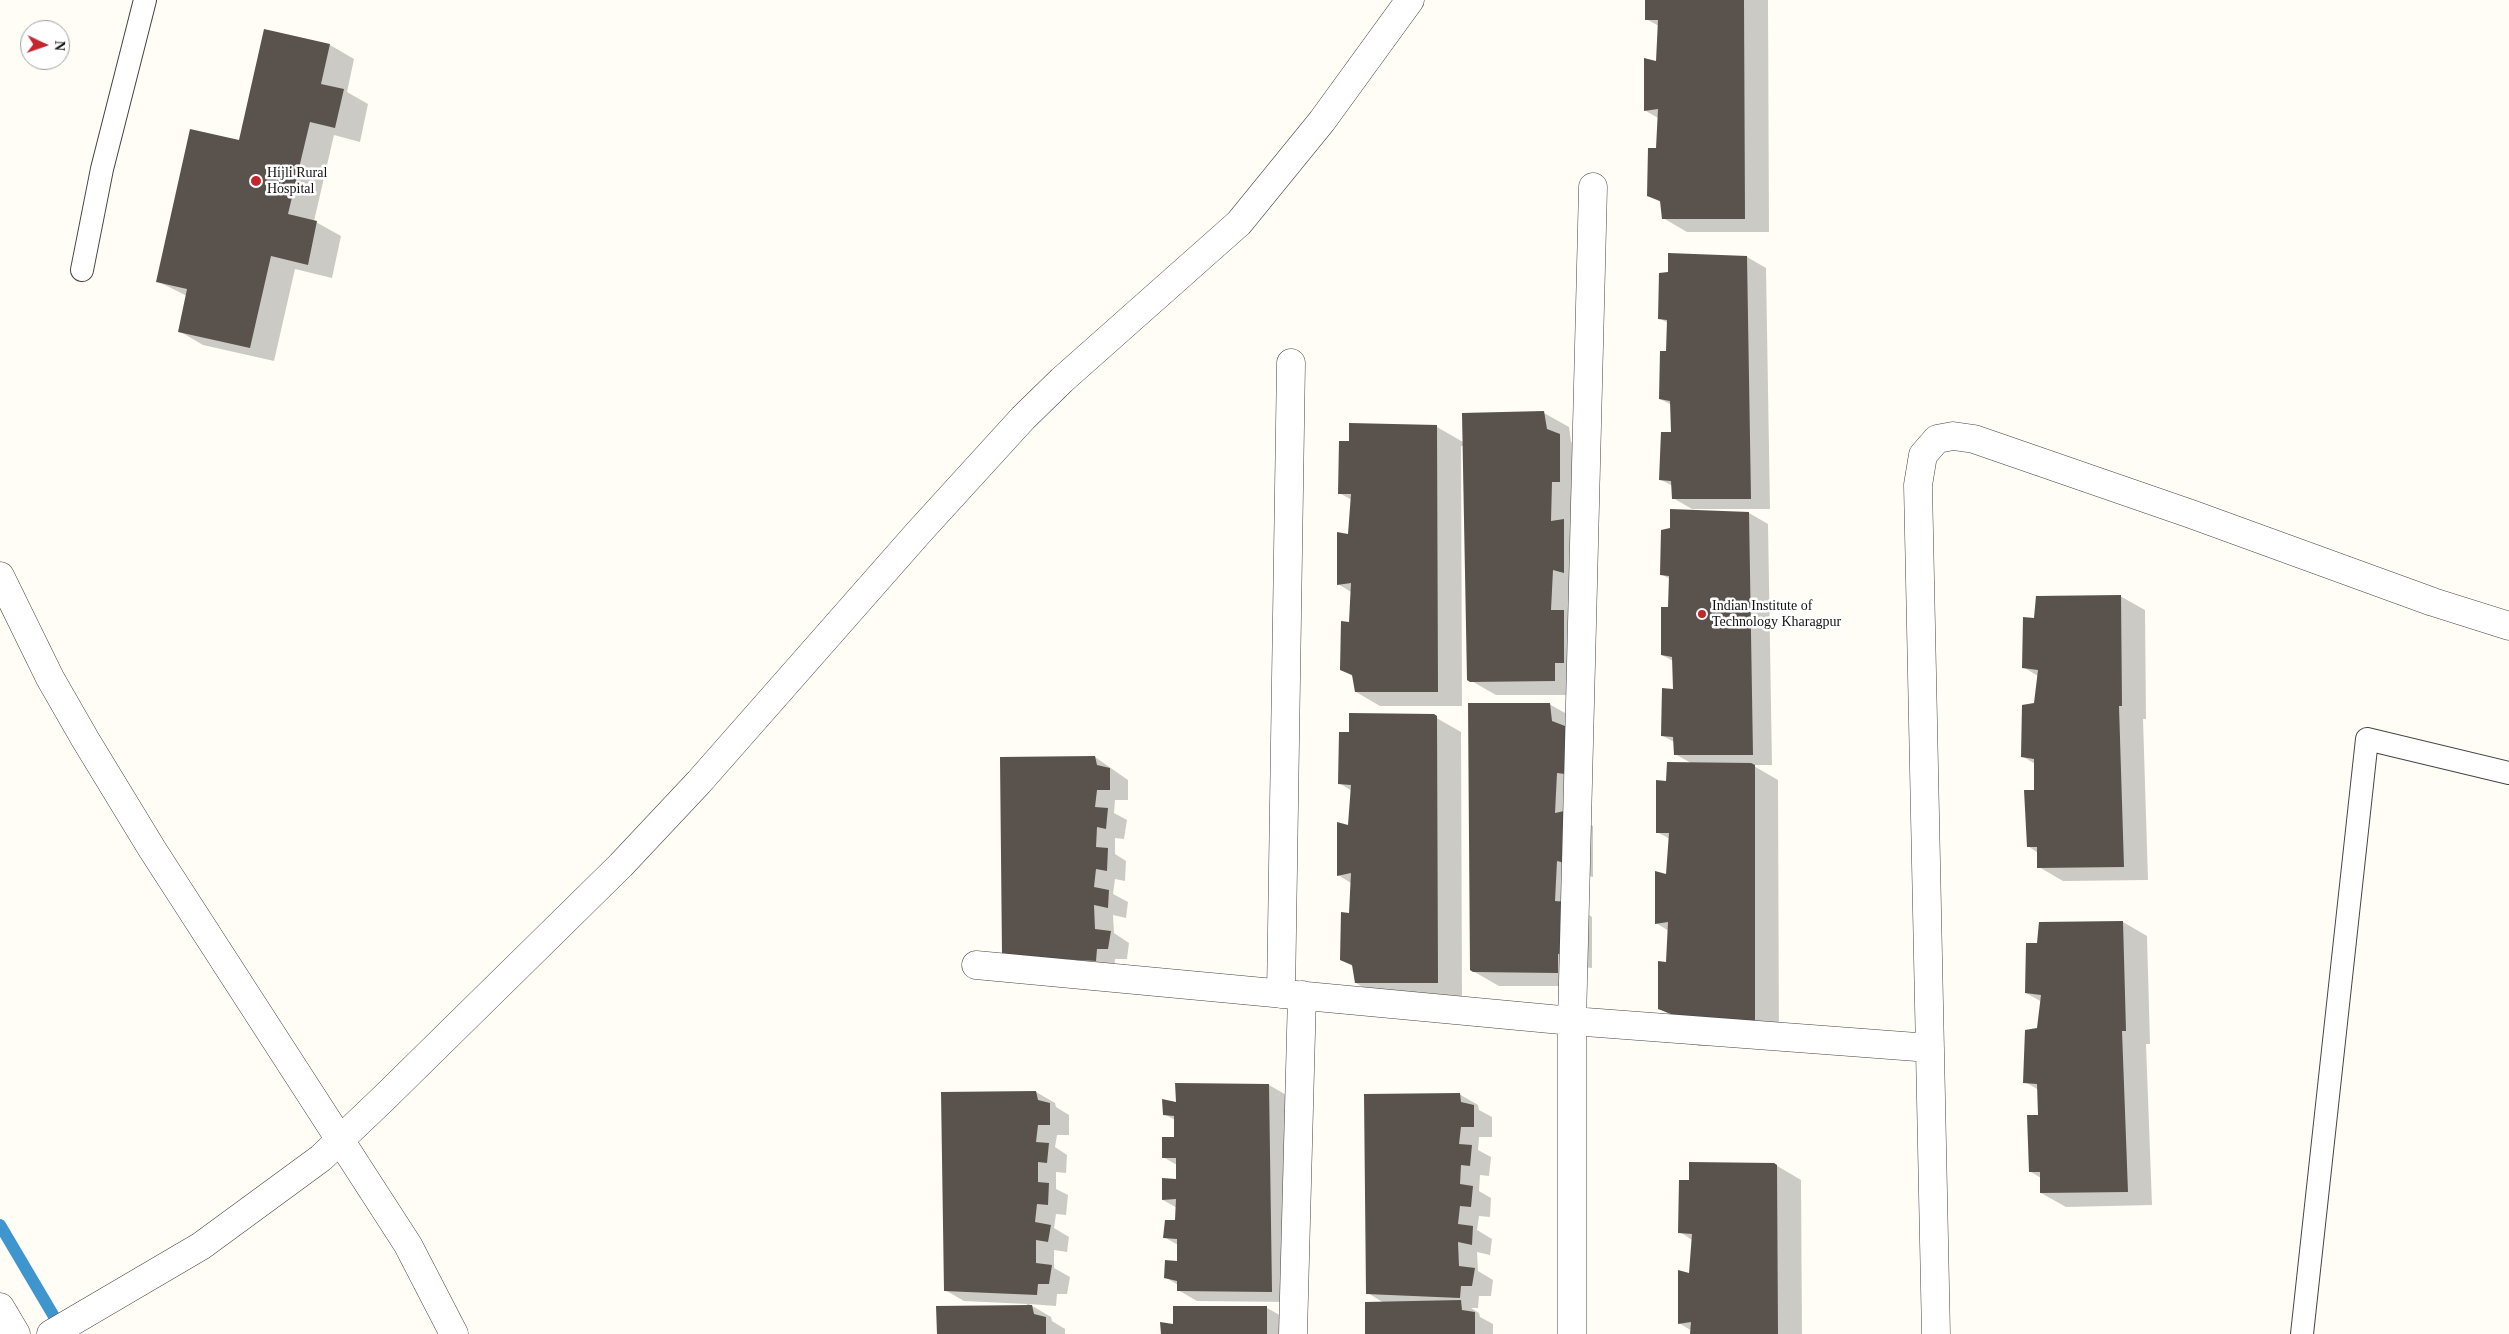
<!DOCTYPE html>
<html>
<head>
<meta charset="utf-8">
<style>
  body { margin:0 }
  #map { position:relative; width:2509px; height:1334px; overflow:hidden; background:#fffdf5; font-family:"Times New Roman",serif }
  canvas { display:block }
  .north { position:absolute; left:20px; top:20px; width:50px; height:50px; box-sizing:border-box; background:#fff; border:1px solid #a0a0a0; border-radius:50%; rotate:93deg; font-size:14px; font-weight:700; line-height:20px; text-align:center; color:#111 }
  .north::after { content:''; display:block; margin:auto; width:18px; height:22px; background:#c4262e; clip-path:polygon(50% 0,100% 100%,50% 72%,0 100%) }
</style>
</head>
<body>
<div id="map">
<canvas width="2509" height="1334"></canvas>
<div class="north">N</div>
</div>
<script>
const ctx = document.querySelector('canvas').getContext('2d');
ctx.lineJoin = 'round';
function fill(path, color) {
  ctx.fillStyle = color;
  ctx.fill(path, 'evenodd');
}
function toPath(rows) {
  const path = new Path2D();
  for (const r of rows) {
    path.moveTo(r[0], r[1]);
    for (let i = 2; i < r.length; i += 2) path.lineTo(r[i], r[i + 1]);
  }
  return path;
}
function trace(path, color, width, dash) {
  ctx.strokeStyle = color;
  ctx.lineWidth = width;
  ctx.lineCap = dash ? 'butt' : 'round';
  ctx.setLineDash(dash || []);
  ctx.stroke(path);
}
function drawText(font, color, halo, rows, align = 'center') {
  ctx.font = font + ' "Times New Roman",serif';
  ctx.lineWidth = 5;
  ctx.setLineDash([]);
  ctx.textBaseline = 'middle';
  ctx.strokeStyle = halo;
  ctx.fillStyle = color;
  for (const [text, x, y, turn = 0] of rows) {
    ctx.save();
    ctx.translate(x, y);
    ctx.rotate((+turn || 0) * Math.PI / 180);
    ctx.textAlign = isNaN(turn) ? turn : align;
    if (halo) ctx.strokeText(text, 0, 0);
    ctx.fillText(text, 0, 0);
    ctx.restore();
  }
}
fill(toPath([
  [1647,0,1768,0,1769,232,1687,232,1663,218,1662,203,1648,195,1657,150,1658,118,1646,111,1657,62,1659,26,1646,19],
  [265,30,330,45,354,59,347,92,368,104,360,142,334,135,314,221,341,236,332,278,295,269,274,361,203,345,179,331,187,296,157,281,240,142],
  [1669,254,1747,257,1766,268,1770,509,1692,509,1673,498,1673,486,1661,480,1673,433,1672,405,1660,399,1667,352,1668,323,1659,318,1669,273],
  [1544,413,1569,427,1571,442,1584,450,1579,695,1496,695,1468,679,1463,446,1461,446,1462,706,1380,706,1356,692,1354,677,1341,669,1350,623,1351,592,1338,584,1350,536,1352,500,1339,493,1350,442,1437,427,1463,442],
  [1749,513,1768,524,1772,765,1752,765,1778,780,1779,1046,1698,1046,1674,1031,1672,1016,1659,1008,1667,963,1669,931,1656,923,1667,876,1670,839,1657,832,1667,782,1691,763,1675,754,1674,742,1663,736,1674,690,1673,661,1662,655,1669,608,1670,579,1661,574],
  [2120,596,2145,610,2146,719,2143,719,2148,880,2063,881,2039,867,2038,853,2028,846,2035,791,2035,764,2022,756,2035,704,2038,676,2023,667,2035,619],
  [1549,704,1574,718,1580,818,1593,826,1593,877,1581,874,1580,909,1592,917,1592,968,1582,967,1582,986,1499,986,1471,970],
  [1433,716,1461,732,1462,997,1380,997,1356,983,1354,967,1341,960,1350,914,1351,883,1338,875,1350,827,1352,791,1339,783,1350,733],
  [1095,757,1128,780,1128,800,1115,800,1114,813,1127,820,1124,839,1115,838,1115,854,1126,861,1125,881,1115,879,1113,894,1128,902,1126,918,1113,915,1114,933,1129,943,1127,959,1115,959,1114,971,1022,967],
  [2123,922,2147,936,2150,1044,2146,1044,2152,1205,2066,1207,2041,1193,2041,1178,2031,1172,2039,1117,2039,1090,2025,1082,2038,1029,2042,1002,2026,993,2038,945,2040,923],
  [1269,1085,1288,1096,1290,1302,1197,1301,1178,1290,1178,1285,1165,1277,1178,1262,1178,1245,1164,1237,1176,1221,1177,1208,1163,1200,1177,1180,1177,1165,1163,1157,1176,1139,1175,1120,1164,1114,1177,1103],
  [1036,1092,1055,1103,1056,1107,1069,1115,1069,1135,1057,1135,1055,1147,1067,1155,1066,1173,1056,1172,1056,1189,1068,1195,1066,1215,1056,1214,1054,1228,1069,1237,1067,1252,1054,1250,1054,1268,1070,1277,1067,1294,1057,1294,1056,1306,1029,1304,1051,1317,1052,1321,1065,1329,1065,1334,938,1334,1027,1306,1027,1304,964,1301,945,1290],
  [1459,1094,1478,1105,1479,1110,1492,1117,1492,1137,1479,1137,1478,1150,1491,1157,1489,1176,1480,1175,1479,1191,1491,1198,1490,1217,1479,1216,1477,1230,1492,1239,1490,1255,1477,1252,1478,1271,1493,1280,1491,1296,1479,1296,1478,1308,1471,1308,1479,1313,1480,1317,1493,1324,1493,1334,1366,1334,1384,1303,1368,1293],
  [1774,1164,1801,1180,1802,1334,1691,1334,1692,1331,1679,1323,1690,1275,1692,1240,1680,1232,1690,1182],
  [1267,1308,1285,1318,1286,1334,1162,1334,1174,1326]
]), '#0003');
trace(toPath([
  [0,1225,62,1330]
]), '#3f96cf', 12);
fill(toPath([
  [1645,0,1744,0,1745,219,1662,219,1660,201,1647,196,1648,148,1656,148,1658,109,1644,111,1644,58,1656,61,1658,20,1645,20],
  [264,29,330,44,321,84,344,89,335,128,310,122,288,214,317,221,308,265,271,256,250,348,178,332,187,289,156,282,190,129,239,140],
  [1668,253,1747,256,1751,499,1672,499,1671,481,1659,480,1661,432,1671,432,1670,401,1659,399,1660,351,1666,351,1667,320,1658,319,1659,273,1668,272],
  [1544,411,1547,429,1560,434,1560,482,1552,482,1551,521,1564,519,1564,573,1553,570,1551,610,1564,610,1564,663,1555,663,1555,681,1470,682,1467,680,1462,413],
  [1349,423,1437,425,1438,692,1355,692,1352,675,1340,670,1341,621,1349,622,1351,583,1337,585,1337,532,1348,534,1351,494,1338,494,1339,441,1349,441],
  [1670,509,1749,512,1753,755,1674,755,1673,737,1661,736,1662,688,1673,689,1672,657,1661,655,1661,607,1668,607,1669,576,1660,575,1661,530,1670,528],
  [2121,595,2122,706,2119,706,2124,867,2037,868,2037,847,2027,847,2024,790,2034,790,2034,759,2021,757,2022,705,2034,703,2038,670,2022,668,2023,617,2034,618,2036,596],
  [1468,703,1550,703,1552,721,1565,726,1565,774,1557,773,1555,813,1569,810,1569,864,1557,861,1555,901,1568,902,1568,955,1558,954,1558,973,1473,972,1470,970],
  [1349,713,1434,714,1437,716,1438,983,1355,983,1352,965,1340,960,1341,912,1349,913,1351,873,1337,876,1337,822,1348,825,1351,785,1338,784,1339,732,1349,732],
  [1095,756,1097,765,1110,768,1110,790,1097,790,1095,807,1108,808,1106,829,1097,827,1096,847,1108,848,1107,871,1096,869,1094,887,1109,890,1108,908,1094,905,1095,929,1111,931,1108,949,1097,949,1096,961,1002,956,1000,757],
  [1667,762,1751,763,1755,765,1755,1032,1673,1032,1671,1014,1658,1009,1658,961,1666,962,1668,922,1655,924,1655,871,1666,874,1669,833,1656,833,1656,780,1666,781],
  [2123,921,2126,1031,2122,1031,2128,1192,2040,1193,2040,1172,2029,1172,2027,1115,2038,1115,2037,1084,2023,1083,2025,1030,2037,1028,2041,995,2025,993,2026,943,2037,943,2039,922],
  [1175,1083,1269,1084,1272,1292,1177,1291,1177,1281,1164,1278,1165,1260,1177,1261,1177,1239,1163,1238,1165,1220,1175,1220,1176,1199,1162,1200,1162,1178,1176,1179,1176,1158,1162,1158,1162,1137,1174,1137,1174,1116,1163,1115,1162,1099,1176,1102],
  [1036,1091,1038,1100,1050,1103,1050,1125,1038,1125,1036,1142,1049,1143,1047,1163,1038,1162,1038,1182,1049,1183,1048,1205,1037,1204,1035,1222,1051,1225,1048,1242,1036,1240,1036,1263,1052,1265,1049,1284,1038,1284,1037,1295,944,1291,941,1092],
  [1460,1093,1461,1102,1474,1105,1474,1127,1461,1127,1459,1144,1472,1145,1470,1166,1461,1165,1460,1184,1473,1186,1471,1207,1460,1206,1458,1224,1473,1226,1472,1245,1458,1242,1459,1266,1475,1268,1472,1286,1461,1286,1460,1298,1366,1294,1364,1094],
  [1689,1162,1774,1163,1777,1165,1778,1334,1690,1334,1691,1322,1678,1324,1678,1270,1689,1273,1692,1234,1678,1233,1679,1180,1689,1180],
  [1461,1300,1462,1310,1475,1312,1475,1334,1365,1334,1365,1302],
  [1032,1305,1034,1314,1046,1317,1046,1334,937,1334,936,1306],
  [1173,1306,1267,1306,1267,1334,1161,1334,1160,1322,1173,1324]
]), '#5a524d');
const lane = toPath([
  [82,270,102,169,145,0],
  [2302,1334,2367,739,2509,773]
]);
const street = toPath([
  [0,576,50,678,85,739,152,849,408,1245,454,1334],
  [976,965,1572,1021,1930,1048],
  [1281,994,1291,363],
  [0,1307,16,1334],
  [51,1334,201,1246,321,1158,385,1097,621,865,699,782,919,532,1023,418,1062,380,1239,223,1322,121,1410,0],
  [1293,1334,1302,995],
  [1572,1334,1572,1021,1593,187],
  [1936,1334,1918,485,1923,455,1937,439,1953,436,1974,439,2191,514,2433,602,2509,626]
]);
trace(lane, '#444', 24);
trace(street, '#444', 29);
trace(lane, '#fff', 22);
trace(street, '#fff', 28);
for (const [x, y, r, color] of [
  [256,181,6,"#c4262e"],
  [1702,614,5,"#c4262e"]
]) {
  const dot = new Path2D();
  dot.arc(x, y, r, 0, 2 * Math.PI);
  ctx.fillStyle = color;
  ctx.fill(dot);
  trace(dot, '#fff', 2);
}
drawText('14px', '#111', '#fff', [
  ["Hijli Rural",267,173],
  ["Hospital",267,189],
  ["Indian Institute of",1712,606],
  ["Technology Kharagpur",1712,622]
], 'left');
</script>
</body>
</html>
